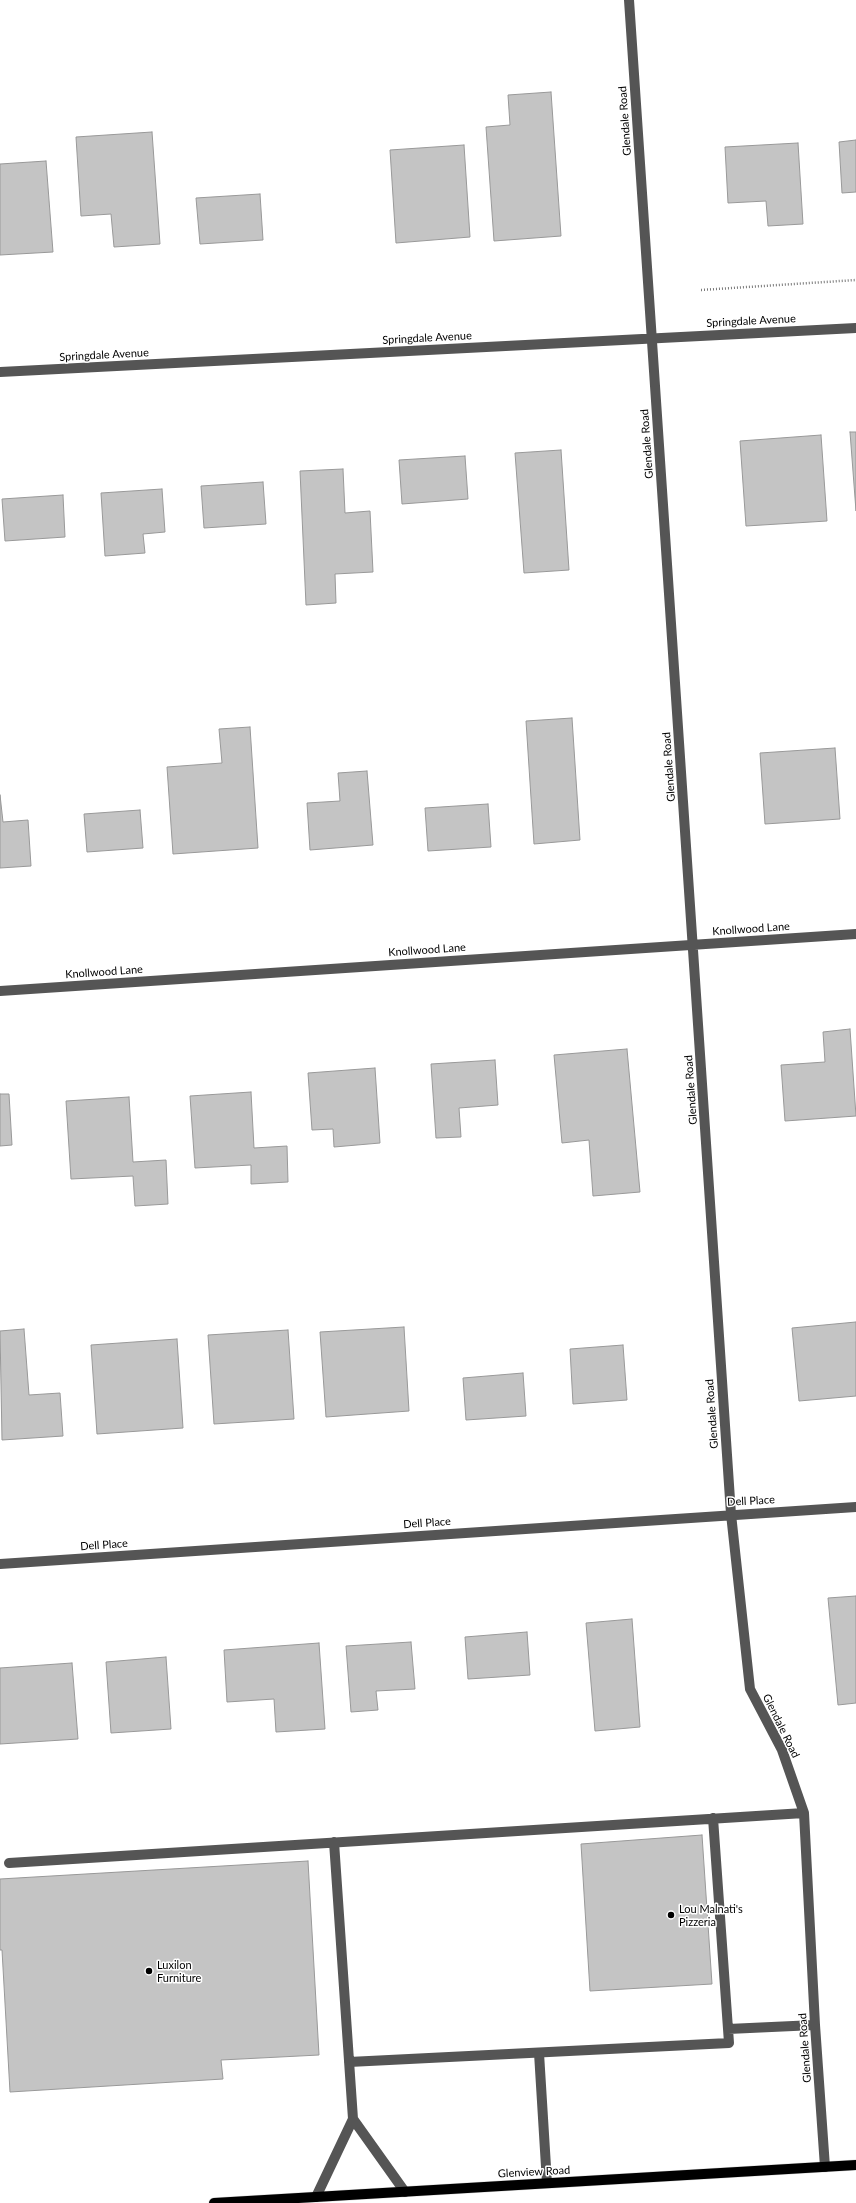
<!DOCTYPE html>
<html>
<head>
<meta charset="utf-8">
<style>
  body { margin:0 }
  canvas { display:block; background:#fff }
</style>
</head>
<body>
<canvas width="856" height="2203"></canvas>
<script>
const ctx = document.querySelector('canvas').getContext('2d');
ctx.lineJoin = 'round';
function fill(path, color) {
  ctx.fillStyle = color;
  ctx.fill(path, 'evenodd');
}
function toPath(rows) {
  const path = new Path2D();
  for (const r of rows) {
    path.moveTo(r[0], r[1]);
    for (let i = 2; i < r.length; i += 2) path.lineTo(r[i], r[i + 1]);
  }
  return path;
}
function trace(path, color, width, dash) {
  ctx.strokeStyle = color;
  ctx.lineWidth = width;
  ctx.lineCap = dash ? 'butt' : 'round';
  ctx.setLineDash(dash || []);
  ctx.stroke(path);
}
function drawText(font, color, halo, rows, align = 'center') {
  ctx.font = font + ' Lato,sans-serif';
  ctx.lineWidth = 3;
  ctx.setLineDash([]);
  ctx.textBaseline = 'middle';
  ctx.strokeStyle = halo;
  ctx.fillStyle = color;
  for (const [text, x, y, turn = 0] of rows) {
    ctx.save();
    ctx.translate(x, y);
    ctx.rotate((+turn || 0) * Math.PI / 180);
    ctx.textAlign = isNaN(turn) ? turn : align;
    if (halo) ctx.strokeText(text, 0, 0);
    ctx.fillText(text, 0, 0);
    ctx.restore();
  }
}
const building = toPath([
  [551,92,561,236,494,241,486,127,510,125,508,95,551,92],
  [152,132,160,244,114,247,111,214,81,216,76,137,152,132],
  [856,140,856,192,842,193,839,142,856,140],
  [798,143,803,224,768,226,766,201,728,203,725,147,798,143],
  [464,145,470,237,396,243,390,150,464,145],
  [46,161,53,252,0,255,0,164,46,161],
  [260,194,263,240,200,244,196,198,260,194],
  [850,432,856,432,856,511,850,432],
  [821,435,827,521,746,526,740,441,821,435],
  [561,450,569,570,524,573,515,453,561,450],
  [465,456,468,499,402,504,399,460,465,456],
  [343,469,345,513,370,511,373,572,335,574,336,603,306,605,300,471,343,469],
  [263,482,266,524,204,528,201,486,263,482],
  [162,489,165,532,143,534,145,553,105,556,101,493,162,489],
  [63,495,65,537,5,541,2,499,63,495],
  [572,718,580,840,534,844,526,721,572,718],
  [250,727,258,848,173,854,167,767,222,763,219,729,250,727],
  [835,748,840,819,765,824,760,753,835,748],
  [367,771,373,845,310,850,307,803,340,801,338,773,367,771],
  [0,795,3,822,28,820,31,866,0,868,0,795],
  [488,804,491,847,428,851,425,808,488,804],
  [140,810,143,848,87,852,84,814,140,810],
  [850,1029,856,1116,785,1121,781,1065,825,1062,823,1032,850,1029],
  [627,1049,640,1192,593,1196,589,1140,562,1143,554,1055,627,1049],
  [495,1060,498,1105,459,1108,461,1137,436,1138,431,1064,495,1060],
  [375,1068,380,1143,334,1147,333,1129,312,1130,308,1073,375,1068],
  [251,1092,254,1148,287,1146,288,1182,251,1184,251,1165,195,1168,190,1096,251,1092],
  [0,1094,9,1094,12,1145,0,1146,0,1094],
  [129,1097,133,1162,166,1160,168,1204,135,1206,133,1176,71,1179,66,1101,129,1097],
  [856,1322,856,1396,799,1401,792,1328,856,1322],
  [404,1327,409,1411,326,1417,320,1332,404,1327],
  [24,1329,29,1395,60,1393,63,1436,2,1440,0,1331,24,1329],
  [288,1330,294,1419,214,1424,208,1335,288,1330],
  [177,1339,183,1428,97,1434,91,1345,177,1339],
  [623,1345,627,1400,573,1404,570,1349,623,1345],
  [523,1373,526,1416,466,1420,463,1378,523,1373],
  [856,1596,856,1703,838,1705,828,1598,856,1596],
  [632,1619,640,1727,595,1731,586,1623,632,1619],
  [527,1632,530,1675,468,1679,465,1637,527,1632],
  [411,1642,415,1689,376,1691,378,1710,351,1712,346,1646,411,1642],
  [319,1643,325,1729,276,1732,274,1699,227,1702,224,1650,319,1643],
  [166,1657,171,1729,111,1733,106,1662,166,1657],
  [72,1663,78,1739,0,1744,0,1668,72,1663],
  [702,1835,712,1984,590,1991,581,1844,702,1835],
  [308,1861,319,2055,221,2060,223,2079,10,2092,2,1950,0,1950,0,1879,308,1861]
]);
fill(building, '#c4c4c4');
trace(building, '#999', 1);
const major = toPath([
  [214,2203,856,2165]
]);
trace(major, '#dbdbdb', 11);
trace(toPath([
  [701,290,856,280]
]), '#777', 2.5, [1, 2]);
trace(toPath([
  [629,0,731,1514,750,1689,782,1750,804,1813,815,2025,825,2167],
  [0,372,856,328],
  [0,991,856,934],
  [0,1564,856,1507],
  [9,1863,804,1813],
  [728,2029,815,2025],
  [539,2053,547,2183],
  [349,2062,729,2043,713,1818],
  [353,2119,405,2192],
  [316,2197,353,2119,334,1842]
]), '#555', 10);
trace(major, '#000', 10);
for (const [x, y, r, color] of [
  [671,1915,4,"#000"],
  [149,1971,4,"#000"]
]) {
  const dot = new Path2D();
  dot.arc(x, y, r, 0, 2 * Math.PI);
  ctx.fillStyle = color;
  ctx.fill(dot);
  trace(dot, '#fff', 1.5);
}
drawText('11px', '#000', '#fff', [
  ["Glendale Road",625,121,-94],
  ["Springdale Avenue",751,321,-3],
  ["Springdale Avenue",427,338,-3],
  ["Springdale Avenue",104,355,-3],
  ["Glendale Road",647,444,-94],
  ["Glendale Road",669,767,-94],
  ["Knollwood Lane",751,929,-4],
  ["Knollwood Lane",427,950,-4],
  ["Knollwood Lane",104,972,-4],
  ["Glendale Road",691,1090,-94],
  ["Glendale Road",712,1414,-94],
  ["Dell Place",751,1501,-3],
  ["Dell Place",427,1523,-4],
  ["Dell Place",104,1545,-4],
  ["Glendale Road",781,1726,64],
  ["Glendale Road",805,2048,-94],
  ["Glenview Road",534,2172,-3]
]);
drawText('11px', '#000', '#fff', [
  ["Lou Malnati's",679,1909],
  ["Pizzeria",679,1922],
  ["Luxilon",157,1965],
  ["Furniture",157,1978]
], 'left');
</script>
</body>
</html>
